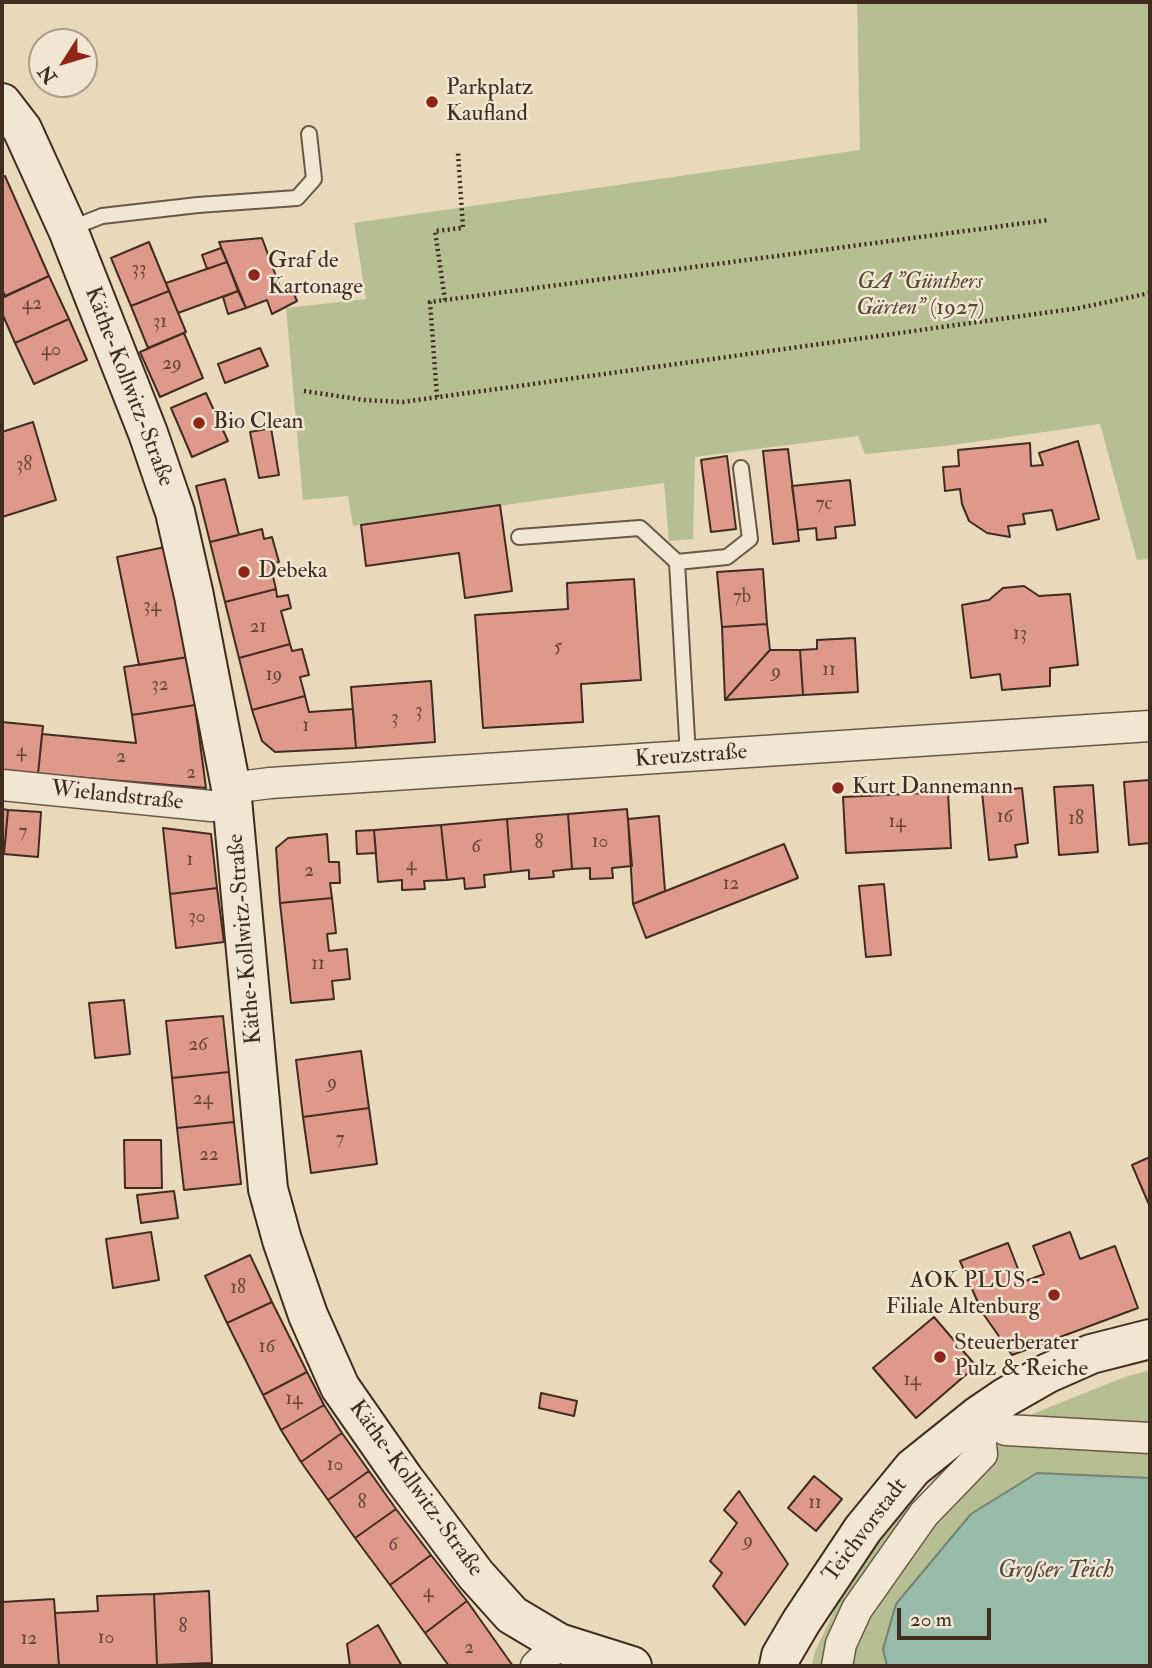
<!DOCTYPE html>
<html>
<head>
<meta charset="utf-8">
<style>
  body { margin:0 }
  #map { position:relative; width:1152px; height:1668px; overflow:hidden; background:#e9d9ba; font-family:"IM FELL Double Pica",serif }
  canvas { display:block }
  .frame { position:absolute; inset:0; border:4px solid #412c20; pointer-events:none }
  .north { position:absolute; left:28px; top:28px; width:70px; height:70px; box-sizing:border-box; background:#f1e6d2; border:2px solid #ab9c8b; border-radius:50%; rotate:233deg; font-size:19px; font-weight:700; line-height:28px; text-align:center; color:#412c20 }
  .north::after { content:''; display:block; margin:auto; width:24px; height:32px; background:#8f2418; clip-path:polygon(50% 0,100% 100%,50% 72%,0 100%) }
  .scale { position:absolute; left:897px; top:1608px; width:94px; height:32px; box-sizing:border-box; border:4px solid #412c20; border-top:0; padding-left:9px; font-size:21px; line-height:24px; white-space:nowrap; color:#412c20; -webkit-text-stroke:5px #f1e6d2; paint-order:stroke }
</style>
</head>
<body>
<div id="map">
<canvas width="1152" height="1668"></canvas>
<div class="frame"></div>
<div class="north">N</div>
<div class="scale">20 m</div>
</div>
<script>
const ctx = document.querySelector('canvas').getContext('2d');
ctx.lineJoin = 'round';
function fill(path, color) {
  ctx.fillStyle = color;
  ctx.fill(path, 'evenodd');
}
function toPath(rows) {
  const path = new Path2D();
  for (const r of rows) {
    path.moveTo(r[0], r[1]);
    for (let i = 2; i < r.length; i += 2) path.lineTo(r[i], r[i + 1]);
  }
  return path;
}
function trace(path, color, width, dash) {
  ctx.strokeStyle = color;
  ctx.lineWidth = width;
  ctx.lineCap = dash ? 'butt' : 'round';
  ctx.setLineDash(dash || []);
  ctx.stroke(path);
}
function drawText(font, color, halo, rows, align = 'center') {
  ctx.font = font + ' "IM FELL Double Pica",serif';
  ctx.lineWidth = 5;
  ctx.setLineDash([]);
  ctx.textBaseline = 'middle';
  ctx.strokeStyle = halo;
  ctx.fillStyle = color;
  for (const [text, x, y, turn = 0] of rows) {
    ctx.save();
    ctx.translate(x, y);
    ctx.rotate((+turn || 0) * Math.PI / 180);
    ctx.textAlign = isNaN(turn) ? turn : align;
    if (halo) ctx.strokeText(text, 0, 0);
    ctx.fillText(text, 0, 0);
    ctx.restore();
  }
}
fill(toPath([
  [857,2,1150,2,1150,559,1137,560,1100,424,945,446,865,454,858,436,695,457,693,539,669,541,664,483,353,526,348,496,303,500,286,308,366,299,354,223,860,150],
  [1150,1370,1150,1666,812,1666,814,1654,846,1585,897,1518,985,1433,1125,1377]
]), '#b5bf91');
const water = toPath([
  [1037,1473,1150,1478,1150,1666,887,1666,883,1649,896,1604,971,1514,1037,1473]
]);
fill(water, '#9ba');
trace(water, '#768273', 2);
const building = toPath([
  [5,176,49,276,5,296,2,289,2,177,5,176],
  [262,238,282,293,292,289,297,301,272,314,267,300,246,308,219,242,262,238],
  [149,242,169,291,131,306,111,258,149,242],
  [221,248,227,262,207,269,202,255,221,248],
  [227,262,238,291,178,313,166,283,227,262],
  [49,276,69,319,15,343,2,313,2,298,49,276],
  [169,291,186,332,148,348,131,306,169,291],
  [238,291,246,308,228,314,223,297,238,291],
  [69,319,87,360,34,384,15,343,69,319],
  [184,333,203,378,160,397,140,352,184,333],
  [260,348,268,366,225,383,218,364,260,348],
  [206,393,228,441,192,457,171,408,206,393],
  [33,422,56,500,2,517,2,432,33,422],
  [271,428,279,475,259,478,250,432,271,428],
  [1078,441,1099,519,1057,530,1052,510,1023,514,1025,524,1008,526,1010,537,987,533,969,521,962,504,960,489,945,491,943,467,959,466,958,450,1030,443,1031,466,1043,465,1039,453,1078,441],
  [788,449,799,541,773,544,763,451,788,449],
  [727,456,736,529,711,532,701,460,727,456],
  [225,479,239,535,210,542,196,486,225,479],
  [850,480,855,525,835,527,836,538,817,540,816,528,798,530,792,486,850,480],
  [500,505,512,591,465,598,459,553,366,566,361,525,500,505],
  [262,529,264,539,272,537,279,562,270,564,276,589,225,602,210,542,262,529],
  [165,547,188,657,139,665,117,557,165,547],
  [763,569,767,624,722,627,717,572,763,569],
  [634,579,641,680,581,684,583,722,483,728,475,615,568,609,567,583,634,579],
  [1024,586,1039,596,1070,594,1078,665,1050,668,1050,686,1002,690,1000,674,971,678,962,605,989,600,1003,588,1024,586],
  [276,589,277,597,288,595,291,608,281,611,290,644,239,658,225,602,276,589],
  [767,624,770,650,725,700,722,627,767,624],
  [855,638,858,692,803,695,800,650,817,649,817,640,855,638],
  [290,644,292,651,302,649,309,675,300,677,305,696,252,710,239,658,290,644],
  [770,650,800,650,803,695,725,700,770,650],
  [188,657,195,705,132,715,124,667,188,657],
  [431,681,435,742,356,748,351,687,431,681],
  [305,696,309,712,353,709,356,748,275,752,262,741,252,710,305,696],
  [195,705,206,788,38,774,42,734,136,743,132,715,195,705],
  [2,722,43,726,38,774,2,770,2,722],
  [1150,780,1150,843,1129,845,1124,782,1150,780],
  [1093,785,1098,852,1059,855,1054,787,1093,785],
  [1022,788,1028,843,1015,845,1017,857,989,860,982,792,1022,788],
  [948,792,951,848,846,853,843,797,948,792],
  [2,809,8,810,4,854,2,854,2,809],
  [627,809,632,866,612,868,613,878,590,879,590,868,572,869,568,814,627,809],
  [8,810,41,812,38,857,4,854,8,810],
  [568,814,572,869,553,871,554,877,529,879,529,870,511,872,507,819,568,814],
  [659,816,665,891,633,904,628,819,659,816],
  [507,819,511,872,484,875,485,887,465,889,464,878,447,880,441,825,507,819],
  [441,825,447,880,424,881,425,889,402,890,402,880,378,882,374,830,441,825],
  [163,828,211,834,217,888,170,894,163,828],
  [374,830,376,853,357,854,356,831,374,830],
  [327,834,329,862,339,862,340,883,330,883,332,898,280,903,276,848,288,838,327,834],
  [784,844,798,878,646,938,633,904,784,844],
  [884,884,891,955,866,957,859,886,884,884],
  [217,888,224,942,176,948,170,894,217,888],
  [332,898,336,933,327,934,329,951,347,949,350,979,332,981,334,999,291,1003,280,903,332,898],
  [124,1000,130,1054,95,1058,89,1003,124,1000],
  [223,1016,229,1072,172,1078,166,1021,223,1016],
  [361,1051,369,1108,303,1117,296,1060,361,1051],
  [229,1072,234,1122,177,1128,172,1078,229,1072],
  [369,1108,377,1164,311,1173,303,1117,369,1108],
  [234,1122,241,1184,184,1190,177,1128,234,1122],
  [124,1140,161,1140,162,1188,125,1188,124,1140],
  [1150,1157,1150,1207,1132,1165,1150,1157],
  [174,1191,178,1218,141,1223,137,1195,174,1191],
  [151,1232,159,1280,113,1288,106,1239,151,1232],
  [1070,1232,1080,1259,1115,1246,1138,1308,1012,1355,982,1312,960,1261,1008,1243,1023,1282,1044,1274,1033,1246,1070,1232],
  [250,1255,272,1302,227,1323,205,1276,250,1255],
  [272,1302,307,1372,263,1395,227,1323,272,1302],
  [934,1317,976,1366,916,1418,873,1368,934,1317],
  [307,1372,324,1405,281,1430,263,1395,307,1372],
  [541,1393,577,1401,574,1416,539,1408,541,1393],
  [324,1405,342,1433,301,1462,281,1430,324,1405],
  [342,1433,369,1471,328,1500,301,1462,342,1433],
  [369,1471,396,1509,355,1538,328,1500,369,1471],
  [814,1476,842,1499,816,1531,788,1508,814,1476],
  [739,1491,788,1564,745,1625,713,1586,722,1573,710,1561,737,1523,724,1510,739,1491],
  [396,1509,431,1555,390,1585,355,1538,396,1509],
  [431,1555,467,1601,425,1633,390,1585,431,1555],
  [209,1591,212,1663,157,1665,154,1594,209,1591],
  [154,1594,157,1665,59,1666,55,1613,98,1611,97,1596,154,1594],
  [54,1599,59,1666,2,1666,2,1602,54,1599],
  [467,1601,513,1666,449,1666,425,1633,467,1601],
  [378,1625,402,1666,350,1666,347,1644,378,1625]
]);
fill(building, '#df998a');
trace(building, '#412c20', 2);
const lane = toPath([
  [69,229,102,216,198,205,297,198,314,179,309,134],
  [519,537,640,528,677,562,688,757],
  [677,562,727,557,750,539,741,468]
]);
const street = toPath([
  [2,785,211,806,233,805],
  [231,788,270,783,1150,726],
  [978,1416,1006,1430,1150,1438],
  [536,1666,559,1643],
  [837,1666,841,1644,857,1609,924,1514,982,1454,978,1416]
]);
const secondary = toPath([
  [2,103,22,129,68,230,148,433,175,512,194,596,231,788,268,1189,282,1240,308,1315,340,1387,404,1479,476,1575,512,1615,559,1643,632,1666],
  [779,1666,781,1656,801,1622,863,1529,913,1468,978,1416,1006,1397,1048,1373,1091,1354,1150,1339]
]);
trace(lane, '#6b5746', 18);
trace(street, '#6b5746', 33);
trace(secondary, '#412c20', 42);
trace(toPath([
  [445,300,435,231,463,228,458,153],
  [304,391,364,400,403,402,1079,308,1150,293],
  [437,397,430,302,1048,220]
]), '#412c20', 4.5, [2, 3.5]);
trace(lane, '#f1e6d2', 14);
trace(street, '#f1e6d2', 30);
trace(secondary, '#f1e6d2', 38);
for (const [x, y, r, color] of [
  [432,102,7,"#8f2418"],
  [254,275,7,"#8f2418"],
  [199,423,7,"#8f2418"],
  [244,572,7,"#8f2418"],
  [838,788,7,"#8f2418"],
  [1054,1295,7,"#8f2418"],
  [940,1357,7,"#8f2418"]
]) {
  const dot = new Path2D();
  dot.arc(x, y, r, 0, 2 * Math.PI);
  ctx.fillStyle = color;
  ctx.fill(dot);
  trace(dot, '#f1e6d2', 2.5);
}
drawText('19px', '#68473a', null, [
  ["33",139,270],
  ["42",32,305],
  ["31",160,323],
  ["40",51,351],
  ["29",172,365],
  ["38",24,466],
  ["7c",824,505],
  ["7b",742,598],
  ["34",152,607],
  ["21",258,628],
  ["13",1020,635],
  ["5",558,648],
  ["11",829,671],
  ["9",776,673],
  ["19",274,676],
  ["32",160,686],
  ["3",419,712],
  ["3",395,719],
  ["1",306,727],
  ["4",21,752],
  ["2",121,758],
  ["2",191,774],
  ["16",1005,818],
  ["18",1076,820],
  ["14",897,823],
  ["7",23,833],
  ["10",600,843],
  ["8",539,844],
  ["6",476,848],
  ["1",190,861],
  ["4",411,866],
  ["2",309,872],
  ["12",731,885],
  ["30",197,918],
  ["11",318,965],
  ["26",198,1046],
  ["9",332,1084],
  ["24",203,1100],
  ["7",340,1140],
  ["22",209,1156],
  ["18",238,1289],
  ["16",267,1348],
  ["14",912,1381],
  ["14",294,1400],
  ["10",335,1466],
  ["8",362,1504],
  ["11",815,1504],
  ["9",748,1542],
  ["6",393,1546],
  ["4",428,1593],
  ["8",183,1628],
  ["10",106,1639],
  ["12",29,1640],
  ["2",469,1649]
]);
drawText('23px', '#412c20', '#f1e6d2', [
  ["Parkplatz",446,89],
  ["Kaufland",446,115],
  ["Graf de",268,262],
  ["Kartonage",268,288],
  ["Bio Clean",213,423],
  ["Debeka",258,572],
  ["Kurt Dannemann",852,788],
  ["AOK PLUS -",1040,1282,"right"],
  ["Filiale Altenburg",1040,1308,"right"],
  ["Steuerberater",954,1344],
  ["Pulz & Reiche",954,1370]
], 'left');
drawText('italic 23px', '#584937', '#f1e6d2', [
  ["GA \"Günthers",920,283],
  ["Gärten\" (1927)",920,309]
]);
drawText('23px', '#412c20', '#f1e6d2', [
  ["Käthe-Kollwitz-Straße",128,387,69],
  ["Kreuzstraße",691,757,-4],
  ["Wielandstraße",117,797,6],
  ["Käthe-Kollwitz-Straße",246,939,-95],
  ["Käthe-Kollwitz-Straße",415,1489,54],
  ["Teichvorstadt",866,1531,-53]
]);
drawText('italic 24px', '#53493c', '#f1e6d2', [
  ["Großer Teich",1056,1572]
]);
</script>
</body>
</html>
